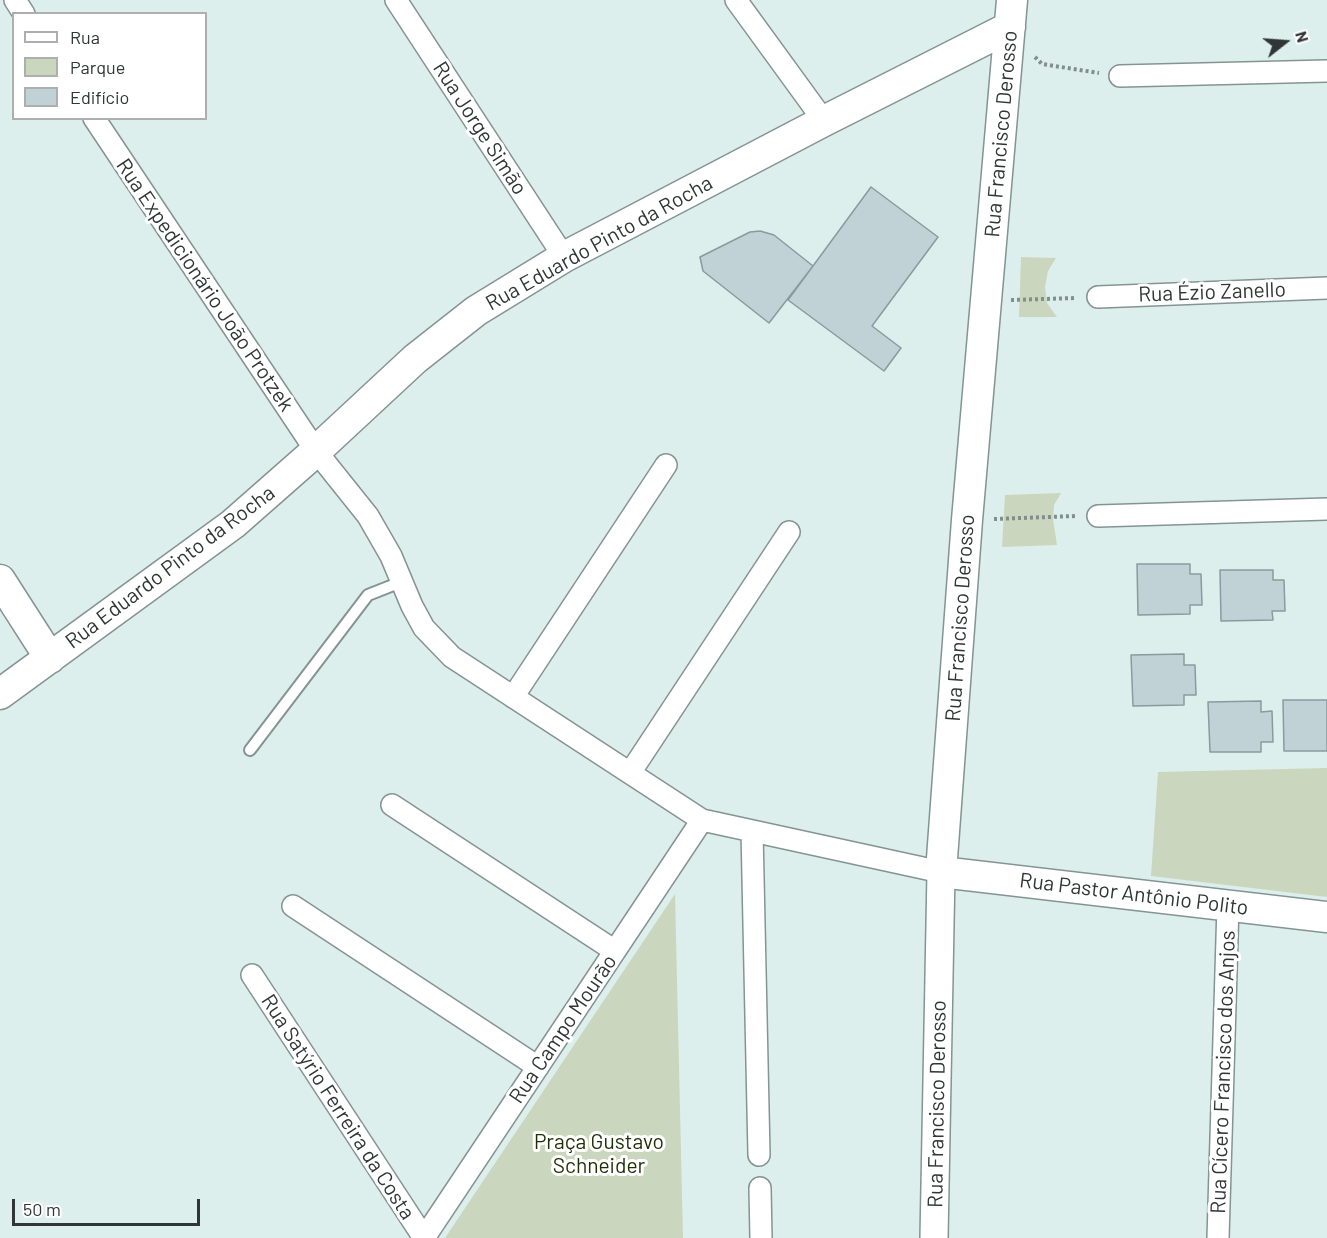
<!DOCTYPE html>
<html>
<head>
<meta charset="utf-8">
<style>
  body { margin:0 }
  #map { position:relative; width:1327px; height:1238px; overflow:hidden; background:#ddefed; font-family:Barlow,sans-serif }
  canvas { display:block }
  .legend { position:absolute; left:12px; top:12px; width:195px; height:108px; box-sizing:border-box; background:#fff; border:2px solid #acafae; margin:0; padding:8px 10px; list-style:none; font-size:18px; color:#2f3635 }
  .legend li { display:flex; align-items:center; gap:12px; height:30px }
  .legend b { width:30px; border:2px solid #acafae }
  .north { position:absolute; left:1255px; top:12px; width:60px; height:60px; -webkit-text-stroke:4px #fff; paint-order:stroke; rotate:73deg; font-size:16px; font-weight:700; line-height:24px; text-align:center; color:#2f3635 }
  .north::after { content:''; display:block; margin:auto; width:21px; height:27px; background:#2f3635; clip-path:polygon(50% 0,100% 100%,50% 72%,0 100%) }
  .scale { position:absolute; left:12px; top:1199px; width:188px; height:27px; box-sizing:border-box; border:3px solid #2f3635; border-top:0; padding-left:8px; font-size:18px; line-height:21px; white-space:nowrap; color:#2f3635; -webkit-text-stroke:4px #fff; paint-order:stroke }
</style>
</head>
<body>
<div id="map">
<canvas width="1327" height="1238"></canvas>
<ul class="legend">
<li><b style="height:8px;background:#fff"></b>Rua</li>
<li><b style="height:16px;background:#cad6bd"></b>Parque</li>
<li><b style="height:16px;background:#c1d2d6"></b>Edifício</li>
</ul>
<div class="north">N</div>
<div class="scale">50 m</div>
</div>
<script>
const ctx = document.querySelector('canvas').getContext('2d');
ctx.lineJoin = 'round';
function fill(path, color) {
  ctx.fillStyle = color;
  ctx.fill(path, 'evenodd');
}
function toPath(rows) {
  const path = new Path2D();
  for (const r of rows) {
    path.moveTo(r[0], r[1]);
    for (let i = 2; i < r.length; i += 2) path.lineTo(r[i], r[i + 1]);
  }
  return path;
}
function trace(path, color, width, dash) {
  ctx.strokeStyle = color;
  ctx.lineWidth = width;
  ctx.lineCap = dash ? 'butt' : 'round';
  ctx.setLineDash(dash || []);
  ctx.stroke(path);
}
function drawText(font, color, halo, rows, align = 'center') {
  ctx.font = font + ' Barlow,sans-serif';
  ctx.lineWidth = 6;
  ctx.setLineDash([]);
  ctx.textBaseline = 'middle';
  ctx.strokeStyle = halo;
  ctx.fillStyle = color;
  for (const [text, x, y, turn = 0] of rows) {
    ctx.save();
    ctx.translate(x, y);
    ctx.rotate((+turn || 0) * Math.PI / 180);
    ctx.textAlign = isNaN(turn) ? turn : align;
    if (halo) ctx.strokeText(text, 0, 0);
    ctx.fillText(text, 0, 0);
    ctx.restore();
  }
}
fill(toPath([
  [1021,257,1056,258,1048,271,1045,287,1047,303,1057,317,1019,317],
  [1061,493,1054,505,1053,519,1057,545,1002,547,1005,495],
  [1327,768,1327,897,1151,876,1158,772],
  [675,894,683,1238,445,1238]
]), '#cad6bd');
const building = toPath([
  [871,187,938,237,872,326,901,348,884,371,788,300,871,187],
  [760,231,774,235,813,266,769,323,703,271,700,257,750,232,760,231],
  [1137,564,1190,564,1190,574,1201,574,1202,605,1190,605,1190,614,1138,615,1137,564],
  [1220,570,1273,570,1273,580,1284,580,1285,611,1272,611,1273,620,1221,621,1220,570],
  [1184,654,1184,665,1195,665,1196,695,1184,695,1184,705,1133,706,1131,655,1184,654],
  [1283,700,1327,700,1327,751,1284,751,1283,700],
  [1261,701,1261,712,1272,711,1273,742,1261,742,1261,752,1210,752,1208,702,1261,701]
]);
fill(building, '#c1d2d6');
trace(building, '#8a9a9e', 1.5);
const service = toPath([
  [250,750,368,595,401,582]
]);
const minor = toPath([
  [15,0,24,14],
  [396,0,564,257],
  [736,0,824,121],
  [1120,76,1327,71],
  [94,118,316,451,368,516,391,556,412,606,424,628,452,657,702,820,941,872],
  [1098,297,1327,288],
  [1098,516,1327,509],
  [513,697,666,465],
  [630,773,789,532],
  [392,805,615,951],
  [752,831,759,1155],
  [293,906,538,1067],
  [252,975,424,1238],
  [760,1188,761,1238],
  [424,1238,702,820],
  [1218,1238,1228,905]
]);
const tertiary = toPath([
  [934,1238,941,872]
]);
const secondary = toPath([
  [1012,0,967,520,941,872,1327,917],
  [0,580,50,658],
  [0,694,233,524,316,451,415,359,476,311,564,257,824,121,1010,27]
]);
trace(service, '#849492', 14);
trace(minor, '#849492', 24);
trace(tertiary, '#849492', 30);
trace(secondary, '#849492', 33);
trace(toPath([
  [1035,57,1042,64,1099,73],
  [1011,300,1076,298],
  [994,519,1076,516]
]), '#828e8c', 4, [3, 3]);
trace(service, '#fff', 10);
trace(minor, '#fff', 21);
trace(tertiary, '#fff', 27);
trace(secondary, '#fff', 30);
drawText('21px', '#2f3635', '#fff', [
  ["Rua Jorge Simão",480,128,57],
  ["Rua Francisco Derosso",1001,134,-85],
  ["Rua Eduardo Pinto da Rocha",599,243,-29],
  ["Rua Expedicionário João Protzek",205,285,56],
  ["Rua Ézio Zanello",1212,292,-2],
  ["Rua Eduardo Pinto da Rocha",170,567,-37],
  ["Rua Francisco Derosso",960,618,-86],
  ["Rua Pastor Antônio Polito",1134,894,7],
  ["Rua Campo Mourão",563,1029,-56],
  ["Rua Cícero Francisco dos Anjos",1223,1072,-88],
  ["Rua Francisco Derosso",937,1104,-89],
  ["Rua Satýrio Ferreira da Costa",338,1107,57]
]);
drawText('21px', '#1f2f04', '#fff', [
  ["Praça Gustavo",599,1142],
  ["Schneider",599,1166]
]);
</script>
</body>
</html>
